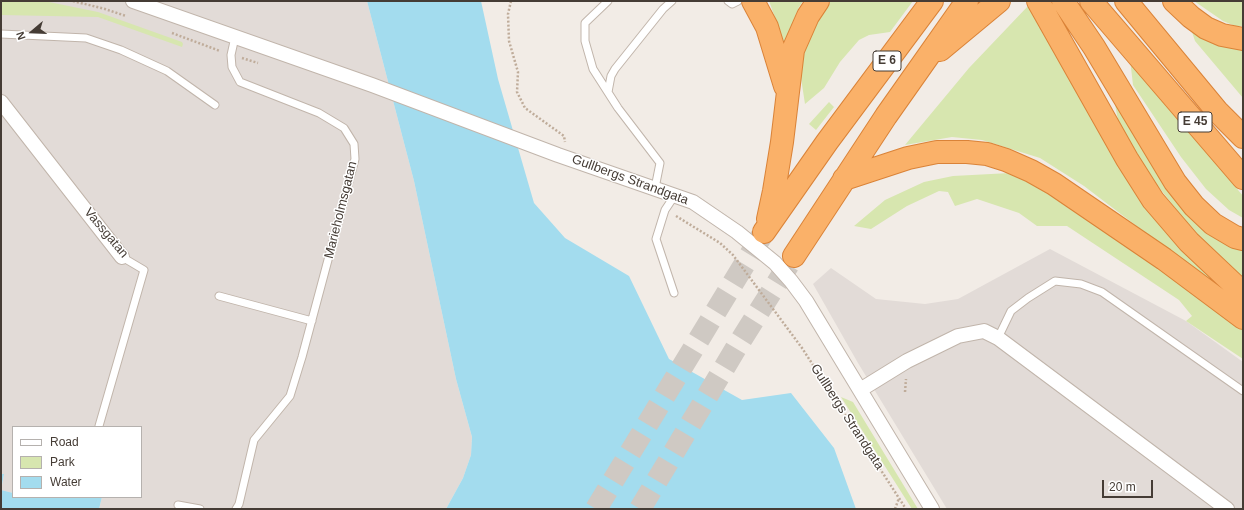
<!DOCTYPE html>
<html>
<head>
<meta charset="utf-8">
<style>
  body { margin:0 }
  #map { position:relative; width:1244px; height:510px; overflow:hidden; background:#f2ece6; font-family:Helvetica,sans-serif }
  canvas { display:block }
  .frame { position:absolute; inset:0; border:2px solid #453c35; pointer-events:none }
  .legend { position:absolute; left:12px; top:426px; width:130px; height:72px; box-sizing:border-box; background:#fff; border:1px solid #b5b1ae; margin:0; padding:5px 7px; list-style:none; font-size:12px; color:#453c35 }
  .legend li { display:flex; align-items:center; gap:8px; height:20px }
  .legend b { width:20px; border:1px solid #b5b1ae }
  .north { position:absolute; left:12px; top:12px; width:40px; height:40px; -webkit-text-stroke:3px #fff; paint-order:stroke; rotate:251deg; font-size:11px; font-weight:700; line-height:16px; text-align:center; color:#453c35 }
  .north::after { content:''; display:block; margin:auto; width:14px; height:18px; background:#453c35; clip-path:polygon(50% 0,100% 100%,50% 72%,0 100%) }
  .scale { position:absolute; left:1102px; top:480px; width:51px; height:18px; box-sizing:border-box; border:2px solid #453c35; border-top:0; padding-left:5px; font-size:12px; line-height:14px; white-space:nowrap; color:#453c35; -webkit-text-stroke:3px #fff; paint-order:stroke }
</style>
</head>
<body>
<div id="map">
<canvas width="1244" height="510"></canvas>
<div class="frame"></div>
<ul class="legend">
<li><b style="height:5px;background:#fff"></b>Road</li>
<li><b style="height:11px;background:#d7e6af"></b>Park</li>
<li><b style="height:11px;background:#a3dcee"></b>Water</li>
</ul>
<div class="north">N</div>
<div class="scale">20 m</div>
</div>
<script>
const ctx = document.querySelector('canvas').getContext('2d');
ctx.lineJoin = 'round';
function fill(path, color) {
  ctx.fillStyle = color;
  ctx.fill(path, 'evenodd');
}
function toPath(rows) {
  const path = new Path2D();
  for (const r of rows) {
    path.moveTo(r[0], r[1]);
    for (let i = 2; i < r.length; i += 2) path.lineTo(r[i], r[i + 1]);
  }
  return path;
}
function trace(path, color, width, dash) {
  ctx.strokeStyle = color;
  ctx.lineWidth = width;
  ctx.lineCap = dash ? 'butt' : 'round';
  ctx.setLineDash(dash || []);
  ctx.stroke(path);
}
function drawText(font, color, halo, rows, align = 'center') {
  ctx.font = font + ' Helvetica,sans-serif';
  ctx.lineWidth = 3;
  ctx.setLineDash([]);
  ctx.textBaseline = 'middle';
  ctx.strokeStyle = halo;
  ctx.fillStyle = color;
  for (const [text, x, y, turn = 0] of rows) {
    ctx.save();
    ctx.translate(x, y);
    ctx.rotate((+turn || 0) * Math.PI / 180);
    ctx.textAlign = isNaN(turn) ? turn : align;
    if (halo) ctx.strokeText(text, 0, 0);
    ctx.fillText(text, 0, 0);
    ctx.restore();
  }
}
fill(toPath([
  [1,1,367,1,414,181,456,379,472,437,471,455,463,478,446,509,99,509,102,497,141,497,141,427,13,427,13,493,1,490,4,475,1,474],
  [1050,249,1186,321,1243,362,1243,509,947,509,858,363,813,284,831,268,876,299,925,304,958,299]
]), '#e2dbd7');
fill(toPath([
  [1,1,44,1,98,12,182,42,183,44,182,47,98,17,1,15],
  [769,1,803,1,799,7,783,47,781,34],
  [831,1,913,1,890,32,869,35,859,40,840,62,824,88,805,104,801,78,802,61,809,36,828,4],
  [1194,1,1243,1,1243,26,1235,26,1223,21],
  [1028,6,1076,89,1243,302,1243,307,1084,186,1040,158,982,140,952,137,905,145,969,68],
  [1190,26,1207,39,1230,48,1243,49,1243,98,1195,41],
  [1130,59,1243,196,1243,218,1229,210,1206,189,1181,157,1133,85],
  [829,102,834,107,816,130,809,124],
  [1115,104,1171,194,1236,248,1243,250,1243,279,1195,233,1146,171,1119,126],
  [1010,173,1023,177,1102,225,1243,328,1243,359,1186,321,1192,316,1179,300,1067,226,1037,226,1019,213,977,199,955,206,948,192,939,191,907,206,871,229,854,226,885,200,924,182,953,176],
  [841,397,853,402,918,509,912,509]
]), '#d7e6af');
fill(toPath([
  [367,1,481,1,498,79,534,203,565,238,629,276,669,359,742,400,791,393,834,448,856,509,446,509,463,478,471,455,472,437,456,379,414,181],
  [1,474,4,474,1,490,13,493,13,497,102,497,99,509,1,509]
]), '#a3dcee');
trace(toPath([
  [596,509,764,232],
  [640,509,736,348,794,256]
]), '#cfc9c3', 22, [22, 11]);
const lane = toPath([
  [608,1,585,23,585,41,593,69,618,108,660,163,655,188],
  [728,1,732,4,738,1],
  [1,34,86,38,121,50,167,71,215,105],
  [235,37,231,55,232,67,240,82,319,113,344,128,354,144,355,159,302,357,290,396,254,440,239,504,236,509],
  [608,92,611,76,615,69,663,9,672,1],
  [674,293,656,239,665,210,675,195],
  [219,296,312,321],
  [998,338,1011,311,1028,298,1055,281,1081,284,1102,292,1243,391],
  [99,426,144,270,122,257],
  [178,505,200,509]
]);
const street = toPath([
  [133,1,372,85,558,155,693,202,737,232,775,263,791,281,806,301,932,509],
  [1,102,122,257],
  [860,390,907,361,958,336,984,331,998,338,1227,509]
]);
const highway = toPath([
  [753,1,767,27,785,86],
  [1038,1,1127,159,1153,200,1189,242,1243,293],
  [1063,1,1094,47,1175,182,1194,206,1213,224,1235,237,1243,239],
  [1091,1,1243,178],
  [1126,1,1217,111,1243,137],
  [1174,1,1191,17,1206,28,1222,35,1243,39],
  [940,50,999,1],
  [844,179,908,158,937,152,967,152,987,154,1006,160,1031,171,1054,184,1164,259,1243,318],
  [768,219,774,191,782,142,793,50,808,16,818,1],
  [764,232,827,142,932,1],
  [794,256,886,116,967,1]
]);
trace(lane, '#c1b5ab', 9);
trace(street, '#c1b5ab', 16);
trace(highway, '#da8338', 24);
trace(toPath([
  [73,1,105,9,126,16],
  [511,1,508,14,509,41,518,72,517,92,525,108,564,136,565,142],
  [172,33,220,51],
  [242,58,258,63],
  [676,216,720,243,733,255,802,348,906,509],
  [905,392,906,379],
  [895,509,899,498]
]), '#bfac9a', 2.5, [2, 2]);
trace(lane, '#fff', 7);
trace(street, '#fff', 14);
trace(highway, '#fab169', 22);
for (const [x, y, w] of [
  [887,61,28],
  [1195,122,34]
]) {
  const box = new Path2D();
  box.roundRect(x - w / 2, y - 10, w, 20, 3);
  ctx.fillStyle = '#fff';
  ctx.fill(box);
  trace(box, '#453c35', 1);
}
drawText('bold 12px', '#453c35', null, [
  ["E 6",887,61],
  ["E 45",1195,122]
]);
drawText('13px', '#453c35', '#fff', [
  ["Gullbergs Strandgata",630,180,20],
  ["Marieholmsgatan",341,210,-76],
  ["Vassgatan",106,233,50],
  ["Gullbergs Strandgata",847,417,57]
]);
</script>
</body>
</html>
